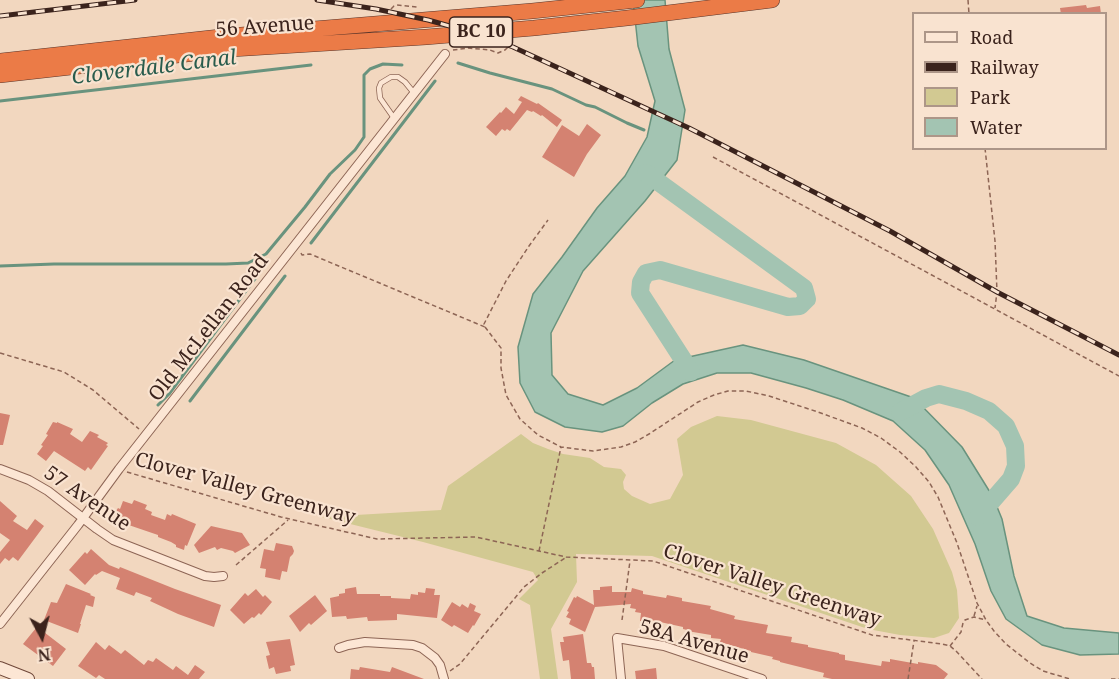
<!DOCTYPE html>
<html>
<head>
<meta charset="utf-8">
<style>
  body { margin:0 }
  #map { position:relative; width:1119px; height:679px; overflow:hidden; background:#f2d7bf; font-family:"Noto Serif",serif }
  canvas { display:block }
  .legend { position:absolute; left:912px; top:12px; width:195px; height:138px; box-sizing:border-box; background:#f9e3d0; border:2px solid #ad9688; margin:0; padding:8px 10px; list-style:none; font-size:18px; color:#3b231c }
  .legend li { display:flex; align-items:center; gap:12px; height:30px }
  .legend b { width:30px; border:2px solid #ad9688 }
  .north { position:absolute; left:12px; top:607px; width:60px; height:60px; -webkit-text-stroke:4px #f9e3d0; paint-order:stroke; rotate:173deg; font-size:16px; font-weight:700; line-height:24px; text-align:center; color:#3b231c }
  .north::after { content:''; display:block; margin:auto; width:21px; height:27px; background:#3b231c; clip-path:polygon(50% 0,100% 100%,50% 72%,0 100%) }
</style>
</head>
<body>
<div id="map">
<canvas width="1119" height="679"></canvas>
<ul class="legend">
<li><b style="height:8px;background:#fce6d4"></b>Road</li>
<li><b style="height:8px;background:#3b231c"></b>Railway</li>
<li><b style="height:16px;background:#d2c992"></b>Park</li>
<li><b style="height:16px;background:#a3c4b2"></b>Water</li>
</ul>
<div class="north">N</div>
</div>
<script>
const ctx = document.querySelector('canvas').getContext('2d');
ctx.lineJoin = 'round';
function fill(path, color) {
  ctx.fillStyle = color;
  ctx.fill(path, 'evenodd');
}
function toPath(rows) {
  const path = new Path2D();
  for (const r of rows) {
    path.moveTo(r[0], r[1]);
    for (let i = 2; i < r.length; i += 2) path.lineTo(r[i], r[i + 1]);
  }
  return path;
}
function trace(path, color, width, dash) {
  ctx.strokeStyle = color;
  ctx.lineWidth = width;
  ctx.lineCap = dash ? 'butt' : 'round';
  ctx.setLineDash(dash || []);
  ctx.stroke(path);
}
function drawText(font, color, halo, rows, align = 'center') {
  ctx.font = font + ' "Noto Serif",serif';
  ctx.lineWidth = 4.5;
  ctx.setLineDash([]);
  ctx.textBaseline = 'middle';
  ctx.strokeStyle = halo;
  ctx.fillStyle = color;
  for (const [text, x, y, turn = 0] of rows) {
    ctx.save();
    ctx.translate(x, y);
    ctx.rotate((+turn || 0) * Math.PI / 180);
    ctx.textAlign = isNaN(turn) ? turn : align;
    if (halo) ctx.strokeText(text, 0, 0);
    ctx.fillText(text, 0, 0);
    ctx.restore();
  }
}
fill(toPath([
  [717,416,751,420,836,443,876,465,911,496,933,529,952,572,957,590,959,618,949,633,934,638,900,635,868,629,652,556,576,554,577,582,551,629,558,679,540,679,530,605,519,599,538,580,533,572,423,542,322,517,441,510,448,486,521,434,533,443,548,449,563,454,590,458,604,467,621,469,626,475,623,482,624,489,632,496,650,504,670,499,683,475,677,439,691,427]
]), '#d2c992');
const water = toPath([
  [633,0,665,0,669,49,685,110,677,160,645,201,583,271,551,333,552,375,568,394,603,405,637,388,675,360,743,345,804,360,914,398,962,447,993,497,1002,519,1014,576,1027,616,1064,628,1119,633,1119,654,1080,655,1042,645,1006,619,991,591,975,544,949,485,925,450,893,421,843,400,806,388,751,373,717,373,683,384,652,403,623,426,602,432,565,427,535,412,520,383,518,347,533,294,562,257,597,208,625,176,647,137,655,101,638,46,633,0]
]);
fill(water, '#a3c4b2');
trace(water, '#69937e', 1.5);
trace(toPath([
  [458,63,490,73,552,89,586,105,595,107,627,123,644,130],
  [0,101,311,65],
  [311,243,435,81],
  [0,266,54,264,226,264,248,263,266,254,305,207,330,174,355,150,364,137,364,75,370,69,383,64,402,65],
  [190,401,285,276],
  [158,405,169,394,260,272]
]), '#69937e', 3);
trace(toPath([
  [646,173,804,288,807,299,800,306,788,307,660,270,646,273,641,282,640,293,691,372],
  [900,412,926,398,939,394,966,401,989,411,1006,426,1015,446,1016,466,1011,479,978,517]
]), '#a3c4b2', 18);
fill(toPath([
  [1086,5,1087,8,1100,6,1101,14,1061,14,1060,8],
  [521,96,537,104,538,103,562,120,557,127,542,115,541,116,533,111,532,112,527,110,510,131,507,129,505,131,502,129,496,136,486,127,500,112,501,113,506,107,514,114,522,102,518,100],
  [587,124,601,135,587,154,574,177,542,157,562,125,579,136],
  [0,413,10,415,3,445,0,445],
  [53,422,57,423,57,422,73,429,70,434,82,442,90,431,99,435,97,437,108,443,106,445,108,446,91,470,88,467,85,471,54,451,46,461,37,454,43,446,41,445,48,435,46,434],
  [134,500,147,505,145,509,152,512,151,515,165,520,167,514,171,516,172,514,196,524,187,546,185,545,184,550,176,547,176,545,171,542,158,537,158,535,114,520,112,518,115,511,116,511,118,508,120,509,123,501,132,504],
  [0,501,17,516,13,521,27,530,35,519,44,526,18,561,13,557,9,561,5,558,0,564,0,552,10,540,0,533],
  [211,526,242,533,250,545,235,553,233,551,221,548,217,550,215,547,199,553,194,545],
  [276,543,292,546,294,551,293,554,290,557,287,572,282,571,280,580,265,577,266,569,260,568,264,549,274,551],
  [91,549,109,565,119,569,120,567,175,589,221,605,214,627,178,614,150,601,152,598,136,592,134,596,116,589,120,578,102,571,96,575,95,574,85,585,69,570,85,552,87,554],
  [66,584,91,594,90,595,95,597,93,607,86,605,80,624,81,624,78,633,44,620,51,602,57,603],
  [612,586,612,592,631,592,632,588,643,591,643,594,666,598,667,595,682,598,682,601,711,606,710,609,735,616,734,619,768,625,766,633,792,637,791,642,808,645,808,647,839,653,839,654,845,655,845,660,881,666,882,661,890,662,890,659,918,664,918,662,936,665,948,674,944,679,832,679,823,677,824,673,780,662,780,661,772,659,773,657,751,652,751,651,720,642,721,639,711,638,711,635,687,631,687,630,683,629,683,627,651,620,651,623,640,621,641,613,635,612,636,609,630,608,631,604,595,607,585,632,569,624,571,619,566,617,569,612,567,611,574,597,576,598,577,596,594,605,593,590,600,590,600,587],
  [356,587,357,594,380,594,380,596,391,596,391,598,410,599,411,594,418,595,418,592,425,593,426,588,435,589,434,595,440,595,437,618,397,614,397,620,368,621,367,617,347,619,346,616,332,617,330,598,339,596,339,594,345,593,345,589],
  [256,589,263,597,265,595,272,602,261,615,259,613,254,618,252,617,244,624,230,610,245,593,248,596],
  [315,595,327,611,311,625,309,623,300,632,289,616],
  [452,602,460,607,462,604,468,608,470,603,476,606,474,611,481,614,474,626,473,625,468,633,454,625,452,627,441,620],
  [36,628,39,631,40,629,66,649,53,666,23,644],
  [583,634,587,663,591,663,592,667,594,667,595,679,571,679,569,660,563,661,560,642,564,642,563,637],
  [290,639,295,665,290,666,291,671,276,674,274,667,269,669,266,656,270,655,266,642],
  [96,642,105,650,109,645,121,654,125,650,144,665,148,660,153,662,156,658,173,670,176,666,188,675,195,665,205,672,199,679,105,679,99,675,96,678,78,666],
  [360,667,390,672,392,667,424,679,350,679,351,669,359,670],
  [656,668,657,679,636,679,635,671]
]), '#d48271');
const lane = toPath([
  [394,118,380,98,379,88,381,83,391,77,398,77,405,82,414,93]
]);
const street = toPath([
  [0,469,29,480,48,491,97,529,113,540,205,576,214,577,223,576],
  [0,624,78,525,119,469,445,54],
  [339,648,348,645,365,642,413,645,422,648,435,658,440,665,444,679],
  [621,679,617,638,664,646,762,679]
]);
const secondary = toPath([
  [0,668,28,679]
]);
const highway = toPath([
  [0,61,229,36,532,11,637,0],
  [0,75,232,49,426,37,534,28,627,18,772,0]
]);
trace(lane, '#8d6555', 6);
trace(street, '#8d6555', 10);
trace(secondary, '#6f4739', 14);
trace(highway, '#5a352a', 16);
trace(toPath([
  [968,0,969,14],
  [391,9,394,6,397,5,417,7],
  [453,50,468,48,490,50,498,53,505,50,511,44],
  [985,148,995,241,997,292,995,308],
  [713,157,1119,376],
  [301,253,302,255,310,254,485,327,484,324,506,281,529,246,548,220],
  [485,327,501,348,501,368,506,395,520,419,538,435,561,447,593,451,621,447,635,442,649,434,698,402,714,395,728,391,746,391,769,396,818,412,862,428,881,438,900,452,916,467,929,482,938,497,957,543,977,603,986,620,994,631,1006,644,1030,663,1043,671,1070,679],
  [0,353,64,372,93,390,139,429],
  [127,472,281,517,377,539,476,537,566,557,653,561,872,635,942,644,950,646,956,651,982,679],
  [539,551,561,447],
  [236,565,288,520],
  [974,616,977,606],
  [622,620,630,561],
  [950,646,961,632,963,623,965,620,974,617,986,620],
  [450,671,460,664,524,587,542,573,565,558],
  [908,679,914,641],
  [1111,679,1119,679]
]), '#8d6555', 1.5, [4.5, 3]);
trace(lane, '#fce6d4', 4.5);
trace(street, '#fce6d4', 8);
trace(secondary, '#fce6d4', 12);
trace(highway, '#eb7b47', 15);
const rail = toPath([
  [317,0,376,9,428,20,464,30,513,47,689,128,890,231,997,292,1119,355],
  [0,16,135,0]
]);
trace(rail, '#3b231c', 5);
trace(rail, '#f9e3d0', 3, [9]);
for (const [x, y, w] of [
  [481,32,63]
]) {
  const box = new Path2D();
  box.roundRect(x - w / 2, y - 15, w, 30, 4.5);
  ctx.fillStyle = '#f9e3d0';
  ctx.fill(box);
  trace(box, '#3b231c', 1.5);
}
drawText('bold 18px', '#3b231c', null, [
  ["BC 10",481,32]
]);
drawText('20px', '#3b231c', '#f9e3d0', [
  ["56 Avenue",265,27,-4],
  ["Old McLellan Road",209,328,-52],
  ["Clover Valley Greenway",245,489,15],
  ["57 Avenue",87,499,34],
  ["Clover Valley Greenway",772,586,18],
  ["58A Avenue",694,642,16]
]);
drawText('italic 21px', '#295c4d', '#f9e3d0', [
  ["Cloverdale Canal",154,68,-7]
]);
</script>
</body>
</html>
